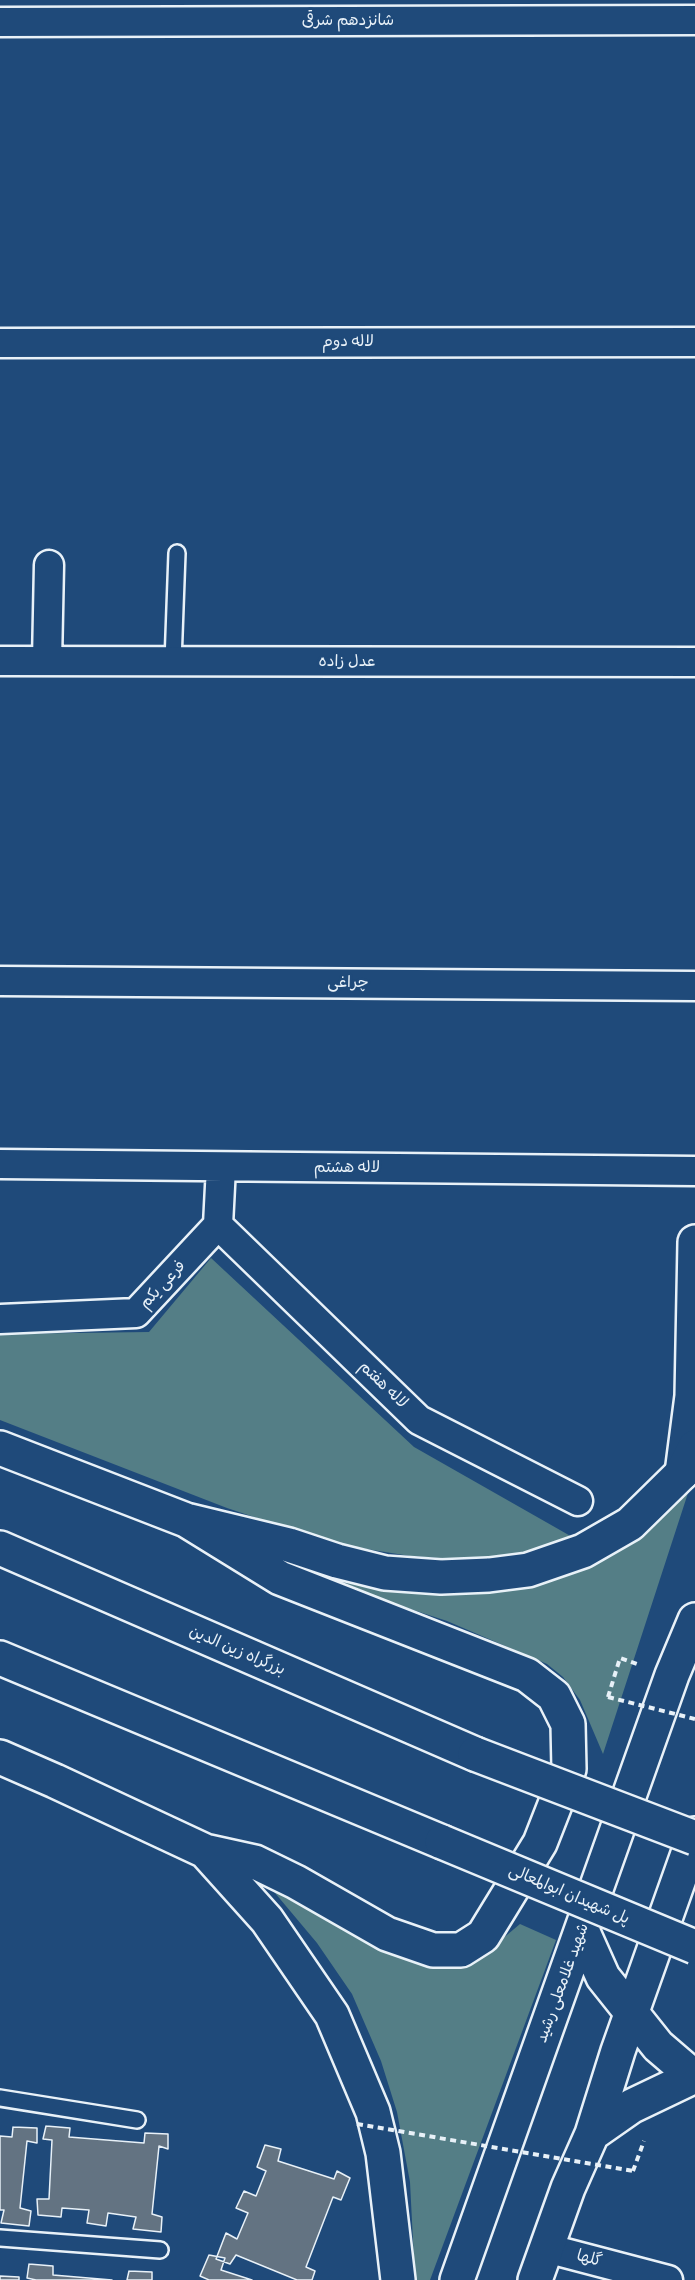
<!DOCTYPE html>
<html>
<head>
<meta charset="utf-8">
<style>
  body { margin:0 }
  canvas { display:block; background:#1f4a7a }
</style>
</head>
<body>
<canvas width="695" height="2280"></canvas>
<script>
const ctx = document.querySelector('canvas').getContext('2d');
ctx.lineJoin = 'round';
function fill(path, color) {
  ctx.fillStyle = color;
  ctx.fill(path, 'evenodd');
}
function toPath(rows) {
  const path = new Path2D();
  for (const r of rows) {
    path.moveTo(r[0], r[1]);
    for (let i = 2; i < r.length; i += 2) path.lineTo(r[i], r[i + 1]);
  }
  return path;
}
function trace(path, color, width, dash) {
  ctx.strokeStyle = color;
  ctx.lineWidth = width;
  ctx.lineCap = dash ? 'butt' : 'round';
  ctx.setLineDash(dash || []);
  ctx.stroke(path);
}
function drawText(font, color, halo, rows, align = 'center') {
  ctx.font = font + ' Pangolin,"Playpen Sans Arabic",sans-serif';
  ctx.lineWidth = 5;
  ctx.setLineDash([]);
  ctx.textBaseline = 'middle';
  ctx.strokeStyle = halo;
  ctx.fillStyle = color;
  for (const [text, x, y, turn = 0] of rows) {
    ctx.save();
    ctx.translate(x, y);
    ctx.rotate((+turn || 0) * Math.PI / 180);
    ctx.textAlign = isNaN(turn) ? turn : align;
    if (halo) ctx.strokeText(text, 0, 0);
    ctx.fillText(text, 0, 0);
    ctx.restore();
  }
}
fill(toPath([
  [211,1258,414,1447,574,1538,529,1553,480,1561,410,1556,354,1547,308,1535,227,1508,0,1420,0,1334,149,1332],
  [688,1493,603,1754,580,1700,563,1677,547,1664,447,1621,389,1602,340,1581,279,1560,348,1578,427,1591,459,1594,492,1592,522,1587,591,1565,622,1549],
  [270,1887,411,1962,448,1966,482,1956,520,1924,556,1940,430,2280,415,2280,410,2182,397,2112,381,2061,352,1994,317,1943]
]), '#547e86');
const building = toPath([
  [46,2126,70,2128,69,2137,144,2143,145,2133,168,2134,168,2149,159,2146,152,2214,162,2217,161,2232,133,2229,136,2217,108,2213,106,2226,87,2223,89,2210,62,2208,61,2217,38,2215,37,2199,49,2199,52,2140,43,2139,46,2126],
  [13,2127,37,2128,37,2143,27,2141,20,2208,31,2211,29,2226,1,2223,4,2210,0,2210,0,2136,12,2137,13,2127],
  [265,2145,281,2149,278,2161,334,2179,337,2171,350,2178,341,2200,333,2197,306,2267,315,2271,312,2280,297,2280,236,2255,230,2264,216,2259,226,2233,237,2239,248,2213,236,2208,244,2191,256,2196,266,2171,257,2167,265,2145],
  [209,2255,225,2258,221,2270,252,2280,209,2280,200,2276,209,2255],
  [29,2264,53,2266,53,2275,112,2280,36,2280,27,2278,29,2264],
  [129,2271,152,2272,152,2280,127,2280,129,2271],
  [0,2276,19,2277,19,2280,0,2280,0,2276]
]);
fill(building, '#637382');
trace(building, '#e8f1f8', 1.5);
const service = toPath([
  [173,662,177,553],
  [0,2098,137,2120],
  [0,2238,160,2250]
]);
const minor = toPath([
  [0,22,695,20],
  [0,343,695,342],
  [0,661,695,662],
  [47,661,49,565],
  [0,981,695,986],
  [0,1164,695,1171],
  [218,1225,419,1420,578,1501],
  [0,1319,136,1313,218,1225,221,1167],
  [546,2248,668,2280]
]);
const secondary = toPath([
  [682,1473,692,1396,695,1242]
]);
const primary = toPath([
  [0,1448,186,1520,289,1545,337,1561,385,1573,441,1577,489,1575,528,1570,583,1551,630,1524,682,1473,695,1447],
  [0,1757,55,1781,205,1851,255,1862,296,1882,387,1934,433,1950,461,1950,483,1936,540,1843,569,1769,568,1724,554,1696,527,1675,280,1578,186,1520],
  [205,1851,267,1920,332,2015,373,2112,383,2153,398,2280],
  [582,1930,603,1977,658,2046,693,2076],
  [592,2134,632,2106,695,2076],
  [457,2280,672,1675,695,1620],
  [535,2280,568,2188,592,2134,618,2051,695,1834]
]);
const trunk = toPath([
  [0,1548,475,1754],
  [0,1658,442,1842]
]);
trace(service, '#e8f1f8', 20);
trace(minor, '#e8f1f8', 33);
trace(secondary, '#e8f1f8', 38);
trace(primary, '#e8f1f8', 38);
trace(trunk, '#e8f1f8', 38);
trace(toPath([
  [608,1697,620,1658,640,1665],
  [633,2171,644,2141]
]), '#e8f1f8', 4, [6, 4.5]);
trace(service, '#1f4a7a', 15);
trace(minor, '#1f4a7a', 28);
trace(secondary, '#1f4a7a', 33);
trace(primary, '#1f4a7a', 33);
trace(trunk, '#1f4a7a', 33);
const trunkBridge = toPath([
  [475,1754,695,1838],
  [442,1842,695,1947]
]);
trace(trunkBridge, '#e8f1f8', 38, []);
trace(toPath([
  [608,1697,695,1719],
  [357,2124,633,2171]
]), '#e8f1f8', 4, [6, 4.5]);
trace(trunkBridge, '#1f4a7a', 33);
drawText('16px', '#e8f1f8', '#1f4a7a', [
  ["شانزدهم شرقی",348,21],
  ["لاله دوم",348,342],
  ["عدل زاده",347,662],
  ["چراغی",348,983],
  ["لاله هشتم",347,1168],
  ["فرعی یکم",163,1285,-47],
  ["لاله هفتم",383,1385,44],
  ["بزرگراه زین الدین",237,1651,23],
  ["پل شهیدان ابوالمعالی",569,1895,23],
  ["شهید غلامعلی رشید",563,1983,-70],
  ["گلها",589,2259,15]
]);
</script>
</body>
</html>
